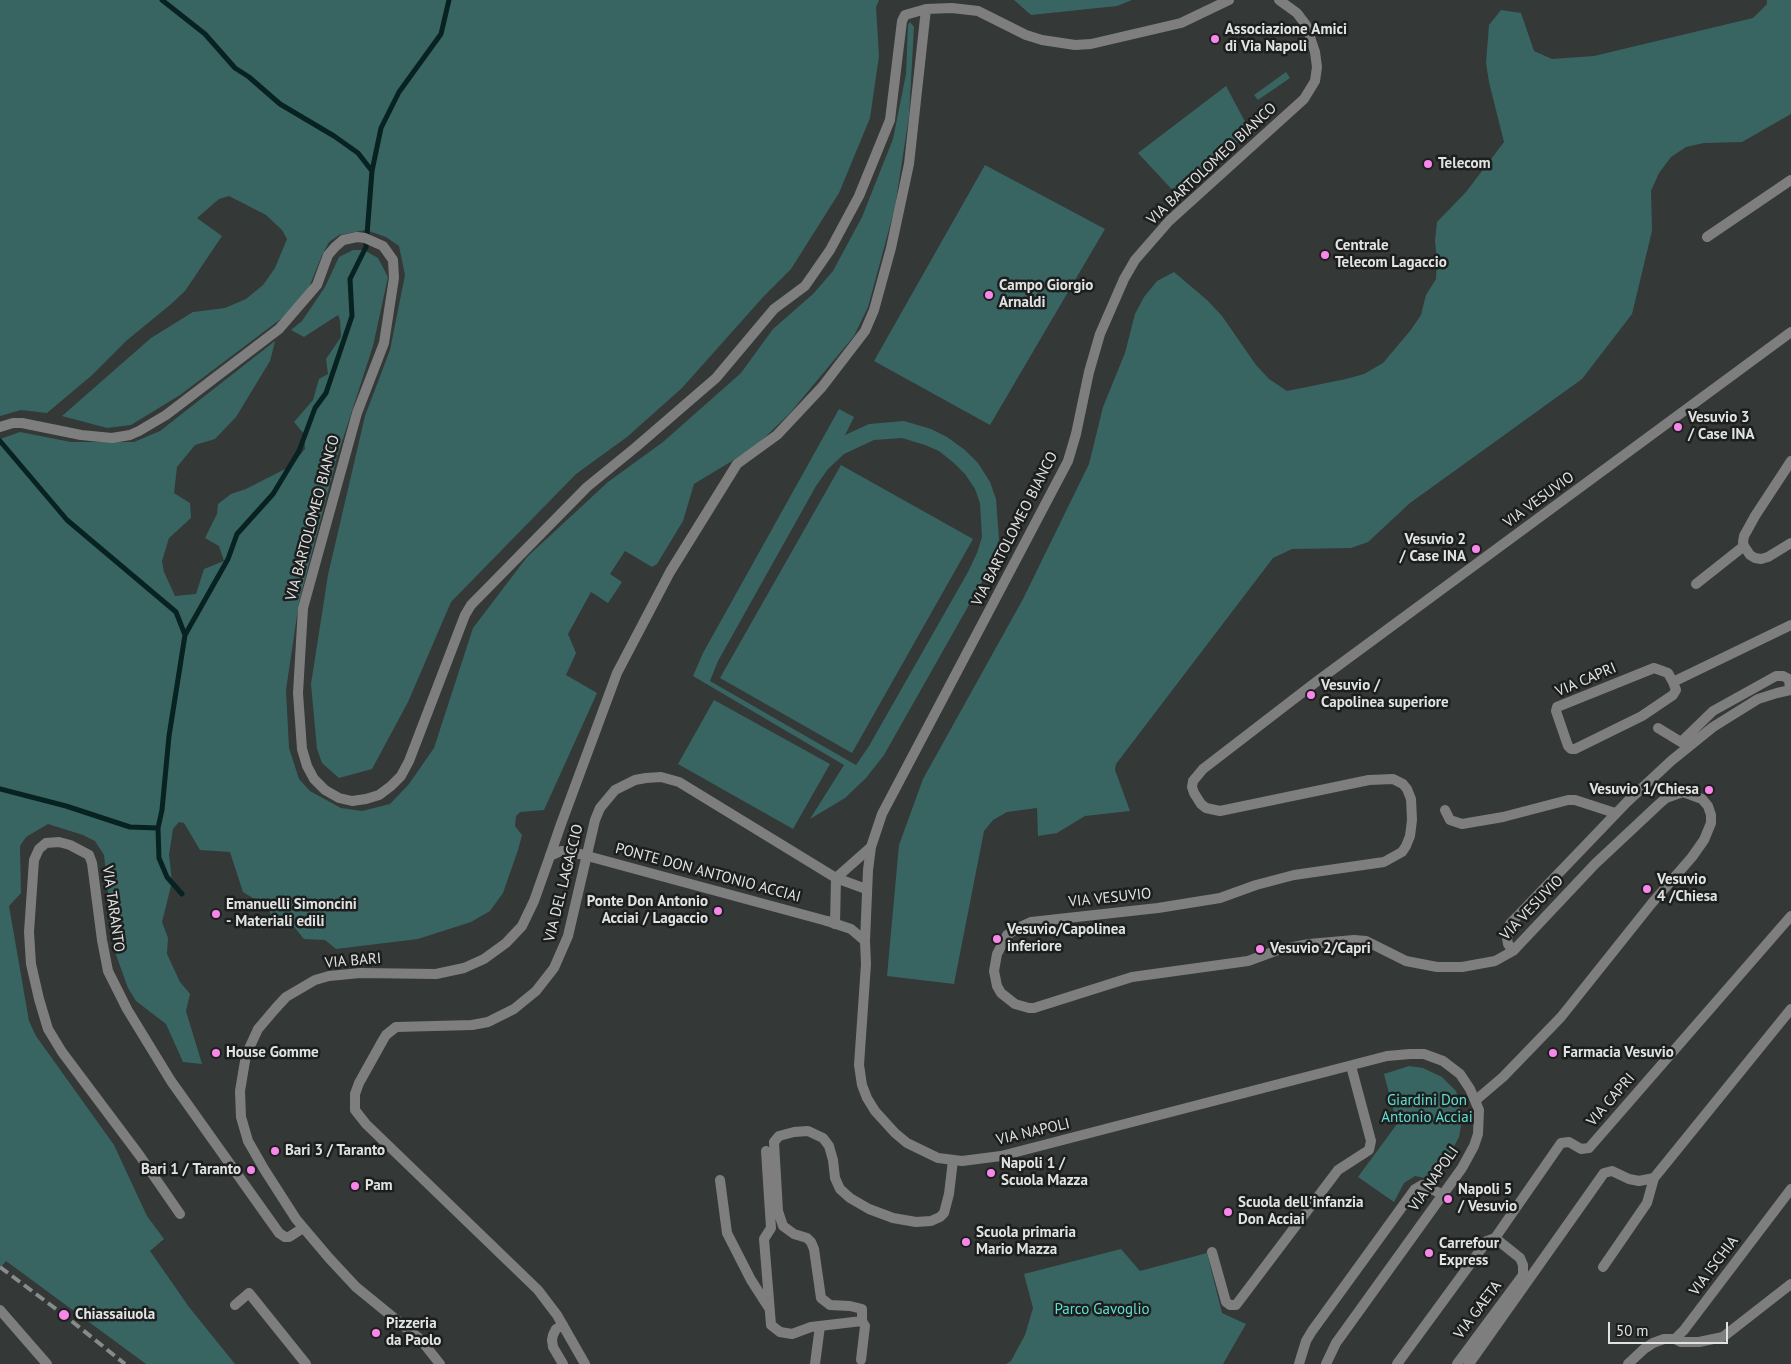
<!DOCTYPE html>
<html>
<head>
<meta charset="utf-8">
<style>
  body { margin:0 }
  #map { position:relative; width:1791px; height:1364px; overflow:hidden; background:#343837; font-family:"PT Sans",sans-serif }
  canvas { display:block }
  .scale { position:absolute; left:1608px; top:1322px; width:120px; height:22px; box-sizing:border-box; border:2px solid #e1e3e3; border-top:0; padding-left:6px; font-size:15px; line-height:18px; white-space:nowrap; color:#e1e3e3; -webkit-text-stroke:4px #1d1f1e; paint-order:stroke }
</style>
</head>
<body>
<div id="map">
<canvas width="1791" height="1364"></canvas>
<div class="scale">50 m</div>
</div>
<script>
const ctx = document.querySelector('canvas').getContext('2d');
ctx.lineJoin = 'round';
function fill(path, color) {
  ctx.fillStyle = color;
  ctx.fill(path, 'evenodd');
}
function toPath(rows) {
  const path = new Path2D();
  for (const r of rows) {
    path.moveTo(r[0], r[1]);
    for (let i = 2; i < r.length; i += 2) path.lineTo(r[i], r[i + 1]);
  }
  return path;
}
function trace(path, color, width, dash) {
  ctx.strokeStyle = color;
  ctx.lineWidth = width;
  ctx.lineCap = dash ? 'butt' : 'round';
  ctx.setLineDash(dash || []);
  ctx.stroke(path);
}
function drawText(font, color, halo, rows, align = 'center') {
  ctx.font = font + ' "PT Sans",sans-serif';
  ctx.lineWidth = 5;
  ctx.setLineDash([]);
  ctx.textBaseline = 'middle';
  ctx.strokeStyle = halo;
  ctx.fillStyle = color;
  for (const [text, x, y, turn = 0] of rows) {
    ctx.save();
    ctx.translate(x, y);
    ctx.rotate((+turn || 0) * Math.PI / 180);
    ctx.textAlign = isNaN(turn) ? turn : align;
    if (halo) ctx.strokeText(text, 0, 0);
    ctx.fillText(text, 0, 0);
    ctx.restore();
  }
}
fill(toPath([
  [0,0,879,0,876,7,879,56,870,118,839,193,791,269,764,296,682,388,627,437,576,474,451,602,408,702,372,769,339,778,322,763,317,749,311,684,328,575,365,416,390,350,405,275,399,246,386,237,366,230,339,235,329,242,322,255,308,290,282,318,180,395,131,425,107,428,62,416,151,338,193,312,225,308,246,299,263,285,275,268,287,239,282,230,266,215,229,196,219,199,197,218,222,236,185,291,170,305,126,341,91,376,47,413,21,410,0,416],
  [1014,0,1132,0,1117,6,1031,15],
  [1767,0,1791,0,1791,114,1742,142,1704,143,1686,147,1671,157,1659,173,1651,191,1652,231,1632,314,1582,379,1410,503,1368,542,1351,548,1292,549,1273,558,1116,764,1115,770,1130,811,1085,816,1057,833,1038,836,1037,808,1007,812,993,820,984,831,954,984,887,976,899,845,923,779,1023,599,1089,464,1103,407,1125,353,1135,314,1144,297,1157,281,1174,272,1207,300,1222,316,1256,365,1269,379,1287,391,1346,379,1364,374,1383,363,1410,331,1421,315,1426,295,1436,279,1437,260,1435,241,1437,222,1466,192,1504,142,1489,82,1486,63,1489,25,1501,10,1521,13,1534,51,1552,59,1594,56,1753,18,1767,4],
  [910,22,914,27,909,116,895,207,868,307,854,336,790,413,755,447,694,484,683,521,657,564,652,567,625,551,610,574,622,582,608,603,591,592,568,634,576,653,566,675,597,693,544,810,520,812,516,816,515,826,522,835,518,850,503,893,490,911,471,922,418,939,336,949,325,940,304,939,290,922,273,917,264,905,243,892,230,852,200,850,184,823,179,822,173,829,169,855,172,882,162,922,168,938,167,954,180,982,190,994,186,1011,202,1064,183,1062,166,1024,136,1001,128,988,114,949,104,855,95,841,83,835,48,824,26,837,20,846,21,893,9,906,29,1021,36,1036,114,1145,147,1216,164,1239,150,1251,189,1307,235,1364,146,1364,6,1261,0,1268,0,439,20,432,71,442,134,442,160,431,275,341,270,361,236,417,215,439,195,445,177,467,174,493,190,503,191,518,169,538,162,561,164,572,175,596,196,594,204,569,224,561,219,546,205,538,217,514,218,504,231,494,246,489,291,466,305,449,304,434,294,422,313,400,319,379,328,374,326,359,341,337,340,320,338,315,304,337,291,330,302,321,325,287,339,257,353,250,364,250,378,258,388,277,373,346,337,457,299,602,286,690,289,748,299,779,310,791,341,808,362,811,390,804,409,784,434,748,473,628,527,557,608,482,663,442,741,373,773,329,813,294,833,271,862,217,893,139,906,74,908,25],
  [1286,72,1290,78,1258,100,1254,95],
  [1226,86,1250,131,1178,196,1138,153],
  [985,165,1105,229,990,425,874,361],
  [839,409,854,417,845,435,869,424,904,421,931,429,947,437,965,450,978,463,990,482,996,499,999,540,993,560,983,580,884,755,866,778,845,798,810,819,844,765,693,676,703,653],
  [902,438,925,445,939,451,954,463,965,474,975,489,980,503,982,537,977,553,968,572,869,746,856,765,710,681,718,661,816,486,828,469,844,454,874,440],
  [841,465,973,539,852,753,720,678],
  [714,700,830,764,793,829,678,764],
  [1409,1066,1423,1068,1442,1077,1456,1091,1460,1107,1462,1120,1459,1137,1450,1154,1432,1177,1430,1179,1415,1176,1404,1183,1394,1202,1358,1177,1397,1124,1384,1074],
  [1121,1249,1140,1271,1207,1253,1222,1313,1246,1324,1223,1364,1006,1364,1011,1361,1025,1335,1033,1308,1024,1274]
]), '#386562');
trace(toPath([
  [162,0,205,34,235,68,249,77,280,104,334,136,358,153,372,171],
  [0,441,67,520,176,612,185,635],
  [0,789,66,806,130,827,158,828],
  [182,894,167,877,159,858,158,828,162,810,169,736,185,635,228,559,237,534,273,494,299,451,315,408,326,393,352,316,350,279,366,247,372,171,381,128,399,92,441,34,449,0]
]), '#072220', 5);
trace(toPath([
  [1707,237,1791,180],
  [0,427,13,423,22,423,81,435,112,438,130,435,139,431,166,415,279,329,317,285,328,255,335,247,343,240,357,237,365,238,383,246,393,260,394,278,384,343,357,413,303,608,298,693,302,749,307,766,314,779,325,790,339,798,352,801,366,799,379,795,391,786,401,776,409,761,465,615,471,605,587,487,636,447,716,378,774,309,805,286,830,250,859,196,890,120,902,21,905,15,926,9,952,8,978,11,1026,35,1042,40,1075,45,1091,44,1181,23,1229,0],
  [1791,461,1755,516,1744,536,1743,542,1744,546,1750,555,1755,558,1761,559,1768,557,1791,543],
  [1696,584,1744,546],
  [1654,668,1668,673,1673,682,1676,690,1673,695,1642,716,1575,749,1571,749,1568,746,1556,711,1557,707,1654,668],
  [1673,682,1791,625],
  [1658,728,1681,742,1713,711,1776,676,1783,676,1789,679,1790,690],
  [1445,810,1450,820,1462,824,1503,817,1568,800,1575,800,1615,813],
  [550,856,561,824,617,673,670,572,737,464,777,435,822,387,865,331,874,310,891,248,909,164,926,9],
  [835,924,836,878,871,847],
  [865,941,868,870,871,847,882,814,1068,461,1076,434,1089,372,1100,334,1124,279,1135,260,1169,221,1304,99,1315,81,1317,67,1315,52,1306,25,1297,13,1279,0],
  [1513,951,1508,944,1507,938,1510,924,1627,802,1671,761,1713,727,1758,699,1777,693,1791,690],
  [1476,1100,1503,1077,1561,1017,1652,903,1692,857,1704,840,1711,823,1711,815,1708,806,1702,799,1683,792,1666,798,1658,805,1595,864,1513,951,1495,961,1462,967,1437,967,1406,961,1366,941,1354,940,1309,944,1278,950,1248,961,1132,977,1034,1008,1029,1008,1015,1004,1001,993,997,986,994,971,997,954,1007,935,1020,927,1031,922,1158,908,1220,898,1256,885,1294,875,1384,862,1402,852,1406,846,1410,836,1412,820,1411,799,1407,789,1403,784,1393,779,1369,780,1220,811,1206,808,1201,804,1194,793,1192,787,1193,781,1203,769,1316,682,1791,332],
  [766,1151,771,1228,764,1239,771,1325,780,1332,792,1334,811,1327,862,1321],
  [720,1180,727,1233,751,1280,769,1308],
  [180,1214,140,1156,62,1052,48,1029,39,999,31,964,29,932,34,860,39,849,46,843,59,842,70,845,89,855,92,863,102,940,108,971,127,1009,171,1081,279,1233,285,1237,289,1237,303,1228],
  [1495,1238,1561,1143,1569,1142,1581,1149,1589,1148,1791,916],
  [1212,1252,1226,1302,1230,1305,1236,1305,1338,1170,1369,1150,1371,1141,1351,1066],
  [1603,1267,1647,1203,1654,1178],
  [235,1305,249,1293,306,1364],
  [0,1310,47,1364],
  [563,1325,556,1329,553,1335,552,1340,553,1347,563,1364],
  [1675,1339,1681,1342,1699,1342,1723,1337,1791,1284],
  [861,1360,865,1326,862,1321,862,1309,850,1306,830,1305,821,1298,814,1249,811,1242,807,1238,794,1234,783,1226,778,1211,774,1142,779,1136,794,1132,808,1131,823,1138,829,1146,833,1160,835,1178,840,1189,850,1198,869,1209,893,1218,916,1222,931,1221,940,1217,944,1213,949,1194,953,1160],
  [585,1364,557,1315,538,1290,366,1124,355,1110,355,1094,359,1083,383,1040,386,1035,396,1027,472,1025,488,1022,514,1009,536,991,554,968,568,936,595,820,600,808,615,790,635,780,646,778,661,777,679,782,836,878,866,889],
  [815,1364,820,1326],
  [1299,1364,1306,1341,1312,1331,1415,1189,1422,1185,1442,1194],
  [1397,1364,1487,1241,1495,1238],
  [1457,1364,1523,1275,1523,1265,1520,1258,1495,1238],
  [1469,1364,1604,1173,1612,1171,1629,1179,1639,1181,1654,1178,1791,1009],
  [1628,1364,1644,1349,1653,1343,1664,1339,1675,1339,1684,1330,1791,1189]
]), '#7f7e7f', 10);
trace(toPath([
  [827,921,851,929,865,941,866,964,859,1065,862,1085,867,1098,875,1111,895,1133,907,1143,938,1158,962,1161,1001,1156,1387,1056,1410,1054,1424,1054,1443,1061,1460,1074,1470,1089,1479,1110,1478,1134,1474,1146,1462,1168,1336,1343,1326,1364],
  [440,1364,421,1340,356,1287,329,1258,296,1219,264,1169,248,1141,241,1117,240,1091,246,1055,258,1029,275,1009,286,997,315,980,329,976,360,973,436,974,464,968,484,959,506,943,522,926,534,901,550,856,561,851,580,854]
]), '#7f7e7f', 10);
trace(toPath([
  [0,1267,64,1315,125,1364]
]), '#888b8b', 4, [10, 5]);
trace(toPath([
  [580,854,827,921]
]), '#7f7e7f', 10);
for (const [x, y, r, color] of [
  [1215,39,5,"#f987e9"],
  [1428,164,5,"#f987e9"],
  [1325,255,5,"#f987e9"],
  [989,295,5,"#f987e9"],
  [1678,427,5,"#f987e9"],
  [1476,549,5,"#f987e9"],
  [1311,695,5,"#f987e9"],
  [1709,790,5,"#f987e9"],
  [1647,889,5,"#f987e9"],
  [718,911,5,"#f987e9"],
  [216,914,5,"#f987e9"],
  [997,939,5,"#f987e9"],
  [1260,949,5,"#f987e9"],
  [216,1053,5,"#f987e9"],
  [1553,1053,5,"#f987e9"],
  [275,1151,5,"#f987e9"],
  [251,1170,5,"#f987e9"],
  [991,1173,5,"#f987e9"],
  [355,1186,5,"#f987e9"],
  [1448,1199,5,"#f987e9"],
  [1228,1212,5,"#f987e9"],
  [966,1242,5,"#f987e9"],
  [1429,1253,5,"#f987e9"],
  [64,1315,6,"#f987e9"],
  [376,1333,5,"#f987e9"]
]) {
  const dot = new Path2D();
  dot.arc(x, y, r, 0, 2 * Math.PI);
  ctx.fillStyle = color;
  ctx.fill(dot);
  trace(dot, '#1d1f1e', 2);
}
drawText('bold 15px', '#e1e3e3', '#1d1f1e', [
  ["Associazione Amici",1225,30],
  ["di Via Napoli",1225,47],
  ["Telecom",1438,164],
  ["Centrale",1335,246],
  ["Telecom Lagaccio",1335,263],
  ["Campo Giorgio",999,286],
  ["Arnaldi",999,303],
  ["Vesuvio 3",1688,418],
  ["/ Case INA",1688,435],
  ["Vesuvio 2",1466,540,"right"],
  ["/ Case INA",1466,557,"right"],
  ["Vesuvio /",1321,686],
  ["Capolinea superiore",1321,703],
  ["Vesuvio 1/Chiesa",1699,790,"right"],
  ["Vesuvio",1657,880],
  ["4 /Chiesa",1657,897],
  ["Ponte Don Antonio",708,902,"right"],
  ["Acciai / Lagaccio",708,919,"right"],
  ["Emanuelli Simoncini",226,905],
  ["- Materiali edili",226,922],
  ["Vesuvio/Capolinea",1007,930],
  ["inferiore",1007,947],
  ["Vesuvio 2/Capri",1270,949],
  ["House Gomme",226,1053],
  ["Farmacia Vesuvio",1563,1053],
  ["Bari 3 / Taranto",285,1151],
  ["Napoli 1 /",1001,1164],
  ["Scuola Mazza",1001,1181],
  ["Bari 1 / Taranto",241,1170,"right"],
  ["Pam",365,1186],
  ["Napoli 5",1458,1190],
  ["/ Vesuvio",1458,1207],
  ["Scuola dell'infanzia",1238,1203],
  ["Don Acciai",1238,1220],
  ["Scuola primaria",976,1233],
  ["Mario Mazza",976,1250],
  ["Carrefour",1439,1244],
  ["Express",1439,1261],
  ["Chiassaiuola",75,1315],
  ["Pizzeria",386,1324],
  ["da Paolo",386,1341]
], 'left');
drawText('15px', '#e1e3e3', '#1d1f1e', [
  ["VIA BARTOLOMEO BIANCO",1212,164,-43],
  ["VIA VESUVIO",1539,500,-36],
  ["VIA BARTOLOMEO BIANCO",313,518,-75],
  ["VIA BARTOLOMEO BIANCO",1015,529,-63],
  ["VIA CAPRI",1586,680,-23],
  ["PONTE DON ANTONIO ACCIAI",708,873,15],
  ["VIA DEL LAGACCIO",564,883,-76],
  ["VIA VESUVIO",1110,898,-6],
  ["VIA VESUVIO",1532,908,-46],
  ["VIA TARANTO",113,909,82],
  ["VIA BARI",353,961,-5],
  ["VIA CAPRI",1611,1100,-49],
  ["VIA NAPOLI",1033,1132,-13],
  ["VIA NAPOLI",1434,1179,-55],
  ["VIA ISCHIA",1714,1266,-53],
  ["VIA GAETA",1478,1310,-53]
]);
drawText('15px', '#61ddd4', '#1d1f1e', [
  ["Giardini Don",1427,1101],
  ["Antonio Acciai",1427,1118],
  ["Parco Gavoglio",1102,1310]
]);
</script>
</body>
</html>
